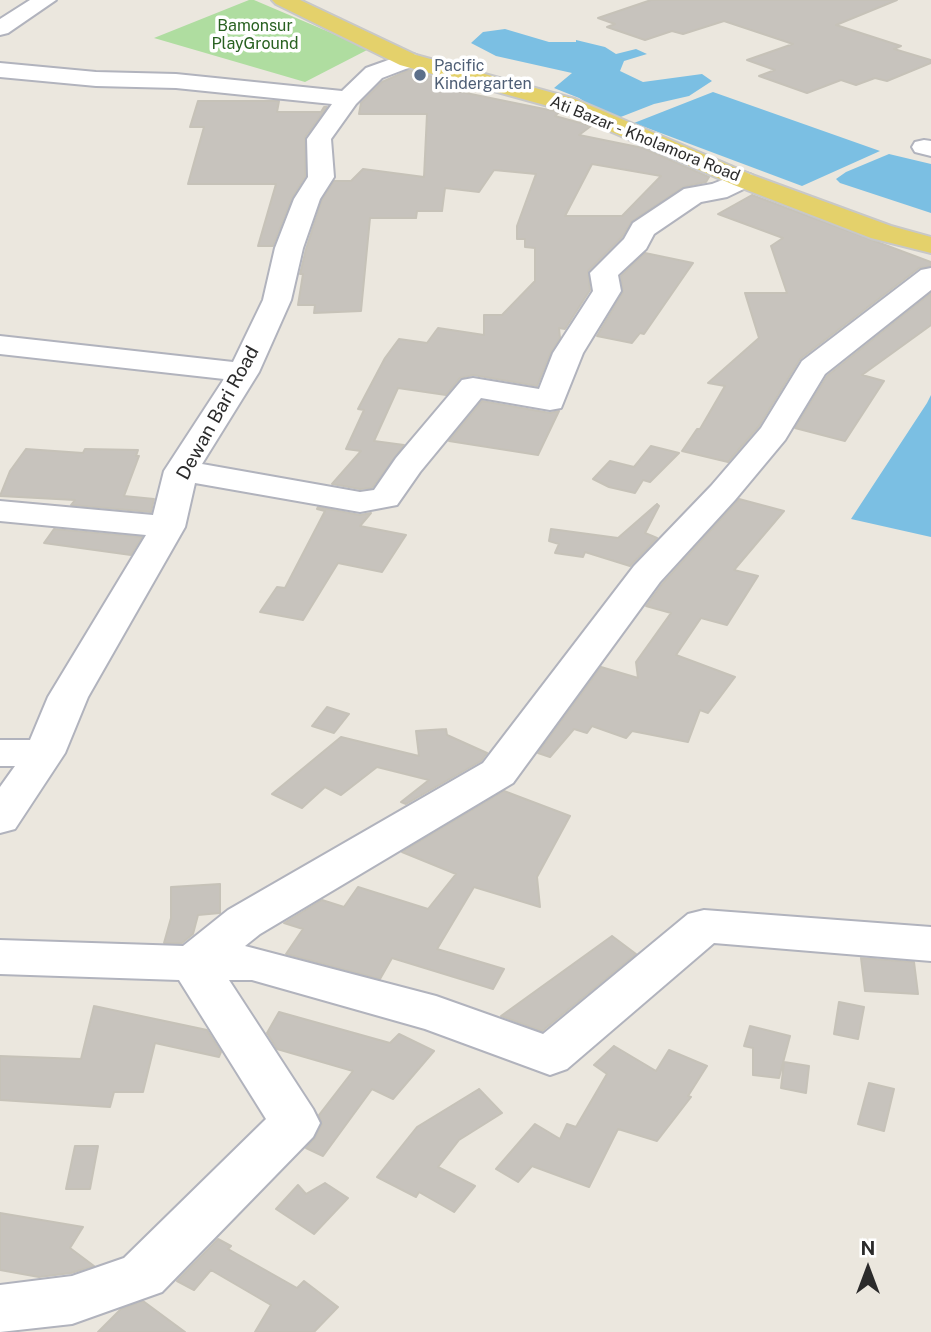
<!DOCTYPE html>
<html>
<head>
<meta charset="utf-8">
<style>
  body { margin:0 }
  #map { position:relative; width:931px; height:1332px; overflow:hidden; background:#ebe7de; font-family:"Public Sans",sans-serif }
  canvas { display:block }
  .north { position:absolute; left:833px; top:1234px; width:70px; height:70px; -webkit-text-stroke:5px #fff; paint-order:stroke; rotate:0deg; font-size:19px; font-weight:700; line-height:28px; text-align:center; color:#2b2b2b }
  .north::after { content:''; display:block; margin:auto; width:24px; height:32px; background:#2b2b2b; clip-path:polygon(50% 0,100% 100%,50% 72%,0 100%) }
</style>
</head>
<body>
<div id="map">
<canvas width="931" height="1332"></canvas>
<div class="north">N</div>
</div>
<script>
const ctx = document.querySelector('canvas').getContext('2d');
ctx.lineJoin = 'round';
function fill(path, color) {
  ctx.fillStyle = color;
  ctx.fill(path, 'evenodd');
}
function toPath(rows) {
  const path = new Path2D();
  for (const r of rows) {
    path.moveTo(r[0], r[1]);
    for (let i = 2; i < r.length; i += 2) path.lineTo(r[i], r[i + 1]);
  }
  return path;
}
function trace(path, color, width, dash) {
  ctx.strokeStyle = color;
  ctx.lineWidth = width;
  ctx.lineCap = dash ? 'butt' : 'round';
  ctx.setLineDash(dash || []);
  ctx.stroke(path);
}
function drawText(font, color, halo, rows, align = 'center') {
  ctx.font = font + ' "Public Sans",sans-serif';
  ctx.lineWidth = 7;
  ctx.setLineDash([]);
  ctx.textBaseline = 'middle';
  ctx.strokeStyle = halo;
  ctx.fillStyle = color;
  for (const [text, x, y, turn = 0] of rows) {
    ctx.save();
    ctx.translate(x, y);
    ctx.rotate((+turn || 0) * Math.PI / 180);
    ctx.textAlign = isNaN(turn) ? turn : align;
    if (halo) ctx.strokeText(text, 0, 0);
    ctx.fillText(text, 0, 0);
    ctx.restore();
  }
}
fill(toPath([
  [249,0,254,0,369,49,305,82,154,38]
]), '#afdda0');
fill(toPath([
  [505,29,549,42,576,42,576,40,605,47,616,54,636,49,647,54,624,61,620,71,643,82,702,74,712,81,689,96,654,104,613,120,579,98,554,88,572,73,496,56,471,43,483,32],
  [713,92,880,151,802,186,634,123],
  [889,154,931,164,931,213,840,183,836,179,846,172],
  [931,395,931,537,851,519,927,403]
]), '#7bbfe3');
const building = toPath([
  [651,0,897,0,836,25,901,46,894,49,931,60,931,63,887,81,875,78,856,85,841,80,807,93,759,76,775,70,747,60,793,44,724,21,683,34,672,31,645,40,607,27,615,24,598,18,651,0],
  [409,70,469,87,461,92,559,112,555,116,591,126,579,135,643,148,709,177,706,182,683,187,632,221,622,237,588,271,590,290,565,329,559,328,560,338,551,352,537,386,473,375,460,378,446,395,398,388,374,441,404,445,372,488,360,489,332,484,361,451,346,449,364,410,358,409,385,358,399,339,427,343,438,328,484,335,484,315,502,315,535,281,535,248,525,247,525,239,517,239,517,226,536,174,494,170,479,192,445,188,442,211,417,211,416,218,370,218,361,311,314,313,315,305,298,305,303,274,300,274,306,249,322,200,334,181,351,181,363,169,424,177,427,114,359,114,361,103,382,82,409,70],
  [592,164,661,176,622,216,565,216,592,164],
  [198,101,279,101,277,112,321,112,324,107,327,107,305,137,305,177,292,198,273,246,258,246,276,184,188,184,204,127,190,127,198,101],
  [752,195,931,262,931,266,919,268,800,359,759,426,728,462,682,451,697,429,700,429,725,386,708,383,759,338,745,293,787,293,771,246,783,238,718,214,752,195],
  [645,253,693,263,644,334,640,333,632,343,597,336,623,292,621,276,645,253],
  [931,293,931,325,862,375,884,381,845,441,795,428,827,376,931,293],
  [482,401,550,413,559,411,538,455,449,441,482,401],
  [651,446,679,453,650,482,643,480,635,493,609,487,593,479,610,461,634,467,651,446],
  [26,449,83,453,85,449,138,450,136,456,139,456,124,496,154,499,151,512,71,505,75,500,0,496,10,471,26,449],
  [739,499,784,511,734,570,758,576,727,625,701,618,676,655,735,677,708,713,700,710,688,742,632,731,626,738,592,726,587,733,574,729,550,757,538,753,601,667,638,678,636,662,671,613,646,606,662,584,739,499],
  [657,504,659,506,645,533,657,538,630,566,585,552,583,557,555,553,559,544,549,541,551,529,618,538,657,504],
  [318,507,360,515,371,513,360,526,406,535,382,572,338,563,303,620,260,612,277,587,285,588,325,511,317,509,318,507],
  [54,529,142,537,131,555,44,543,54,529],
  [327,707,349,714,334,733,312,726,327,707],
  [446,729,447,735,487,753,481,761,406,804,401,802,429,780,377,767,341,795,325,787,302,808,272,794,341,737,419,756,416,731,446,729],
  [504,791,570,816,537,877,540,907,474,887,437,949,504,969,493,989,392,958,380,979,286,954,303,929,284,923,322,900,344,907,358,887,428,909,456,874,402,852,504,791],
  [220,884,220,913,198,915,193,934,182,943,164,943,171,918,171,887,220,884],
  [612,936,636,954,542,1031,501,1016,612,936],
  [861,958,914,962,918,994,865,991,861,958],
  [839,1002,864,1007,858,1039,834,1034,839,1002],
  [94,1006,207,1030,221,1052,219,1057,155,1043,143,1092,114,1092,110,1107,0,1100,0,1056,81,1059,94,1006],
  [279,1012,390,1043,399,1034,434,1051,393,1099,372,1089,323,1156,306,1148,315,1138,322,1124,319,1115,353,1071,277,1049,267,1033,279,1012],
  [750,1026,790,1036,779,1078,753,1075,753,1048,744,1046,750,1026],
  [614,1046,656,1071,669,1050,707,1066,688,1096,691,1097,657,1141,618,1129,589,1187,532,1166,518,1182,496,1169,535,1124,560,1139,567,1124,576,1127,607,1074,594,1065,614,1046],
  [784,1062,809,1066,806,1093,781,1088,784,1062],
  [869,1083,894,1089,884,1131,858,1124,869,1083],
  [479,1089,502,1113,459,1140,438,1167,475,1186,454,1212,419,1192,416,1197,377,1177,417,1127,479,1089],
  [75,1146,98,1146,90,1189,66,1189,75,1146],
  [325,1183,348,1198,314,1234,276,1209,298,1185,306,1194,325,1183],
  [0,1213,83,1227,70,1248,94,1266,71,1273,39,1277,0,1270,0,1213],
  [218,1239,231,1246,228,1249,297,1288,304,1281,338,1307,314,1332,255,1332,271,1305,211,1270,194,1290,177,1281,218,1239],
  [143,1301,185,1332,98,1332,121,1309,143,1301]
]);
fill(building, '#c7c3bd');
trace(building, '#c6c2b8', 2);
const minor = toPath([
  [30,0,56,0,8,33,0,35,0,19,30,0],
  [408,53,416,55,419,60,416,65,382,78,356,104,331,139,334,177,320,199,303,248,291,300,259,372,202,464,360,492,374,490,396,458,462,380,473,378,539,389,553,353,593,291,590,273,624,239,633,223,684,189,712,184,743,172,752,175,756,180,752,185,727,197,701,202,654,234,646,249,618,275,621,291,583,353,561,408,550,410,481,398,420,472,397,505,360,512,195,483,185,527,88,697,65,753,15,829,0,833,0,787,15,766,0,766,0,740,30,740,48,697,146,535,0,521,0,501,153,515,164,471,224,379,0,354,0,336,233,362,263,300,275,248,294,199,308,177,307,139,332,104,176,88,96,86,0,77,0,63,96,72,176,74,342,91,366,68,408,53],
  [924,140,931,141,931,156,915,152,912,147,915,142,924,140],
  [931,268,931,290,825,374,785,440,735,500,660,582,513,783,260,934,245,946,436,996,543,1034,688,914,704,910,931,927,931,961,714,943,567,1069,550,1075,425,1029,252,980,229,980,313,1109,320,1123,313,1137,162,1292,72,1324,0,1332,0,1285,72,1276,124,1258,266,1119,179,980,0,974,0,940,183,946,228,910,483,763,634,566,711,486,761,428,802,361,921,270,931,268]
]);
const major = toPath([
  [272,0,300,0,416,55,575,99,752,175,891,226,931,237,931,253,871,238,734,185,559,109,400,65,276,4,272,0]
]);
trace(minor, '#b1b3bd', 4);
trace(major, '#c8c8c8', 4);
fill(minor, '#fff');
fill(major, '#e4d16b');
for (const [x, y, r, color] of [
  [420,75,7,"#5c6f8a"]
]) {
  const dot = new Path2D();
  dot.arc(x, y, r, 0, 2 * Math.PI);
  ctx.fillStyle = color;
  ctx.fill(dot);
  trace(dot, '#fff', 2.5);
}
drawText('16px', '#296121', '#fff', [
  ["Bamonsur",255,26],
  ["PlayGround",255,44]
]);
drawText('16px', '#4e5e75', '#fff', [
  ["Pacific",434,66],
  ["Kindergarten",434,84]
], 'left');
drawText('16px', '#2b2b2b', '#fff', [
  ["Ati Bazar - Kholamora Road",645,139,22]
]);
drawText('19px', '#2b2b2b', '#fff', [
  ["Dewan Bari Road",218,413,-61]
]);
</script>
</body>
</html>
